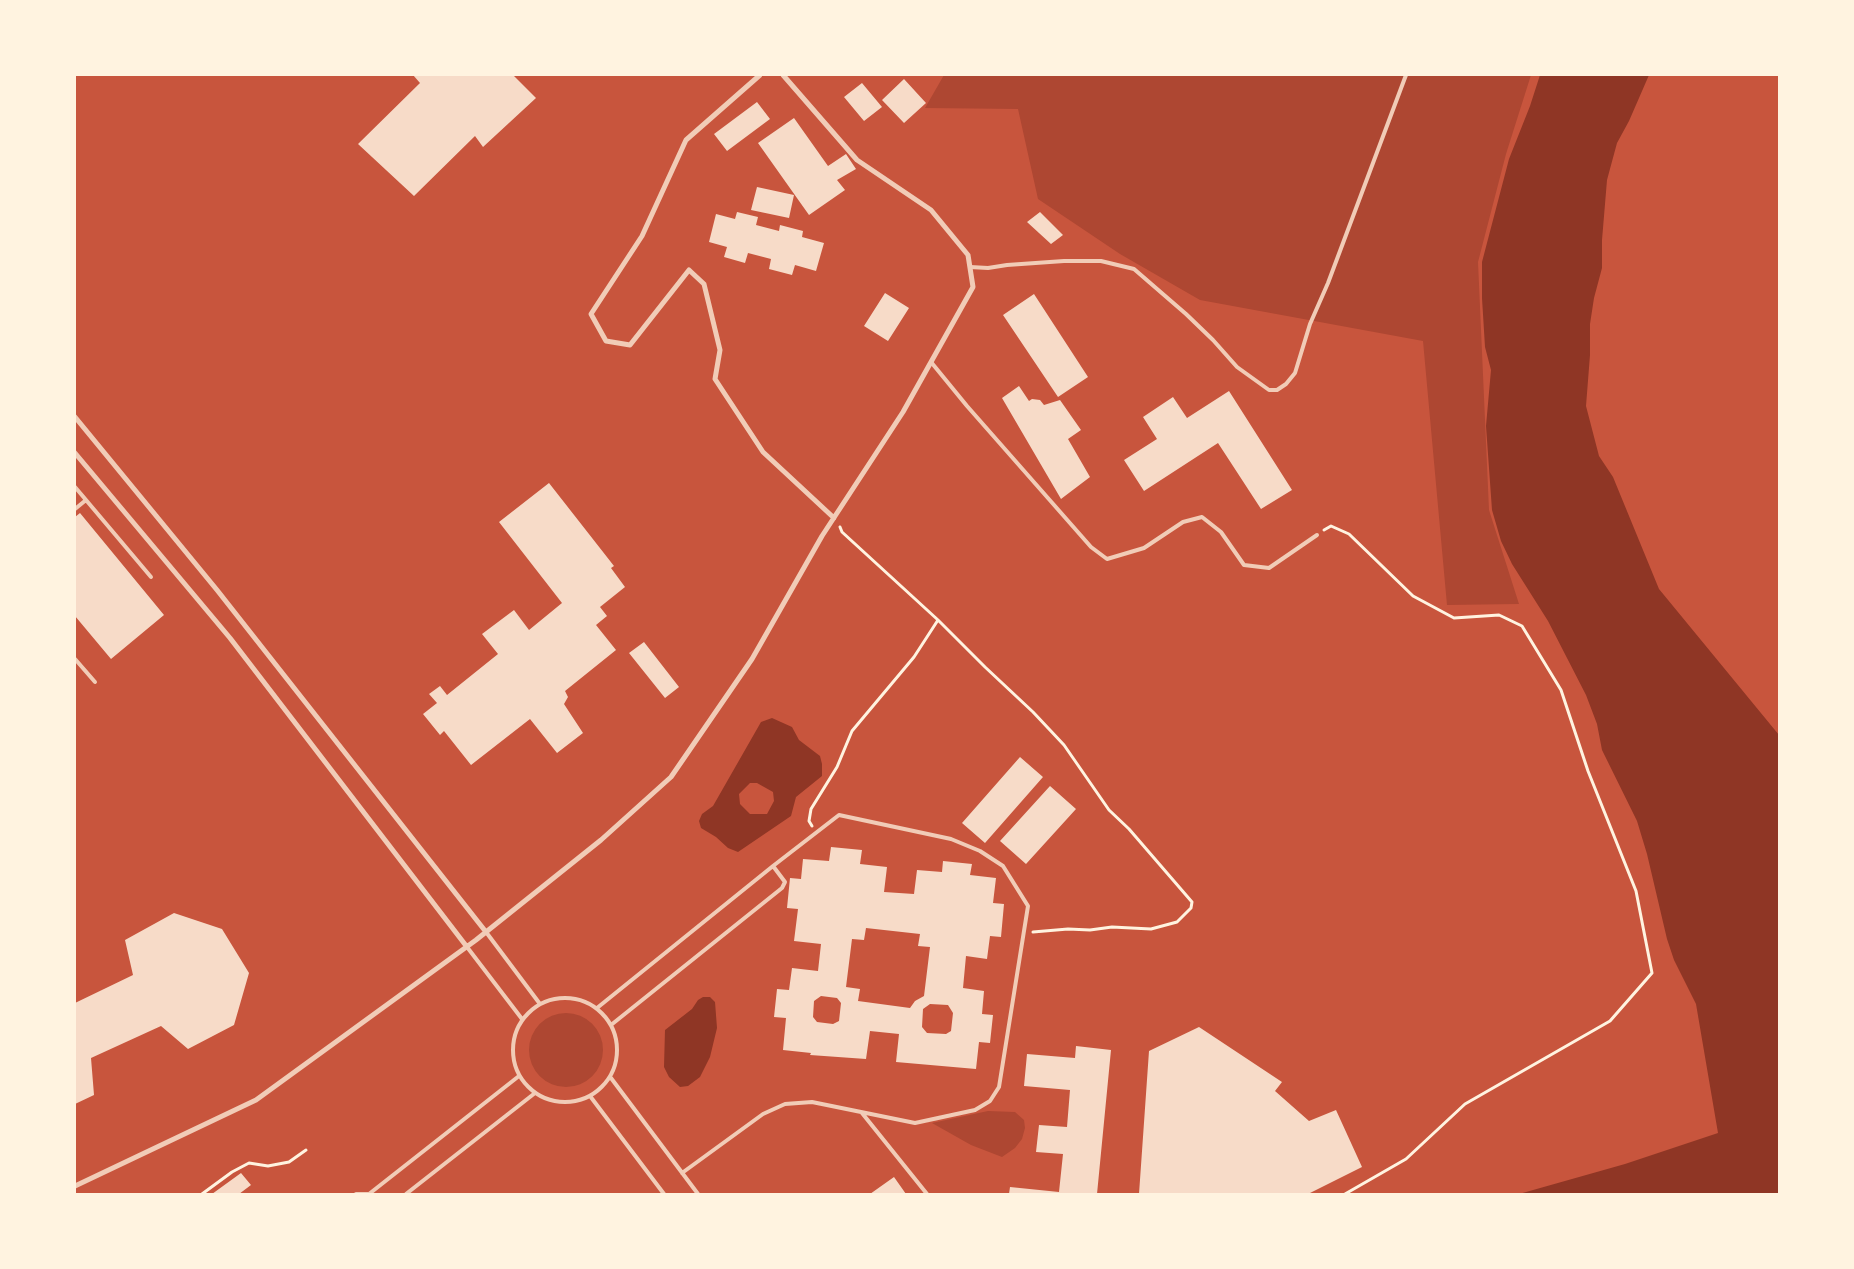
<!DOCTYPE html>
<html>
<head>
<meta charset="utf-8">
<style>
  body { margin:0 }
  #map { position:relative; width:1854px; height:1269px; overflow:hidden; background:#c8553d; font-family:Montserrat,sans-serif }
  canvas { display:block }
  .frame { position:absolute; inset:0; border:76px solid #fff3e0; pointer-events:none }
</style>
</head>
<body>
<div id="map">
<canvas width="1854" height="1269"></canvas>
<div class="frame"></div>
</div>
<script>
const ctx = document.querySelector('canvas').getContext('2d');
ctx.lineJoin = 'round';
function fill(path, color) {
  ctx.fillStyle = color;
  ctx.fill(path, 'evenodd');
}
function toPath(rows) {
  const path = new Path2D();
  for (const r of rows) {
    if (r.length === 3) {
      path.moveTo(r[0] + r[2], r[1]);
      path.arc(r[0], r[1], r[2], 0, 2 * Math.PI);
      continue;
    }
    path.moveTo(r[0], r[1]);
    for (let i = 2; i < r.length; i += 2) path.lineTo(r[i], r[i + 1]);
  }
  return path;
}
function trace(path, color, width, dash) {
  ctx.strokeStyle = color;
  ctx.lineWidth = width;
  ctx.lineCap = dash ? 'butt' : 'round';
  ctx.setLineDash(dash || []);
  ctx.stroke(path);
}
fill(toPath([
  [944,75,1531,75,1506,154,1478,262,1489,510,1519,604,1447,605,1423,341,1200,300,1120,254,1038,199,1018,109,925,108],
  [566,1050,37],
  [988,1111,1015,1112,1024,1120,1025,1128,1022,1139,1015,1148,1002,1157,971,1145,932,1123]
]), '#ae4732');
fill(toPath([
  [1540,75,1649,75,1629,121,1617,143,1607,180,1602,240,1602,268,1594,298,1590,324,1590,355,1586,406,1599,456,1613,477,1659,589,1779,735,1779,1194,1519,1194,1625,1164,1718,1133,1696,1004,1674,960,1667,939,1647,854,1637,821,1602,750,1597,724,1586,695,1548,621,1512,564,1501,541,1492,510,1486,426,1491,370,1485,347,1482,298,1482,262,1509,159,1530,106],
  [772,718,792,727,799,740,820,756,822,764,822,776,796,797,791,816,738,852,728,848,716,837,701,828,699,821,702,814,713,806,761,722],
  [750,783,757,783,773,792,774,801,767,814,750,814,740,804,739,794],
  [703,997,710,997,715,1002,717,1028,710,1057,700,1077,688,1086,680,1087,669,1077,664,1067,665,1030,692,1009,698,1000]
]), '#8f3625');
fill(toPath([
  [413,75,513,75,536,98,483,147,475,136,414,196,358,144,420,83],
  [904,79,926,103,904,123,882,100],
  [862,83,882,107,864,121,844,97],
  [757,102,770,119,727,151,714,134],
  [794,118,828,166,846,154,856,169,837,180,845,190,809,215,758,143],
  [757,187,794,195,789,218,751,210],
  [737,212,758,217,756,225,779,231,780,225,803,231,802,237,824,243,816,271,795,265,792,275,769,269,771,259,748,253,745,263,724,257,727,247,709,242,716,214,735,219],
  [1040,212,1063,235,1051,244,1027,222],
  [885,293,909,308,888,341,864,326],
  [1034,294,1088,377,1058,397,1003,315],
  [1019,386,1029,401,1032,399,1040,400,1044,405,1060,400,1081,430,1068,439,1090,477,1061,499,1002,398],
  [1229,391,1292,490,1261,509,1218,443,1144,491,1124,460,1157,439,1143,417,1173,397,1187,418],
  [549,483,614,566,611,568,625,587,600,607,607,616,596,625,616,650,565,691,568,697,564,704,583,733,557,753,530,719,471,765,444,731,440,735,423,714,437,703,429,694,440,686,447,695,498,654,482,634,514,610,529,630,562,603,499,522],
  [80,513,164,615,111,659,75,616,75,517],
  [644,642,679,687,665,698,629,653],
  [1020,757,1043,777,985,843,962,823],
  [1050,786,1076,809,1026,864,1000,841],
  [831,847,862,850,860,864,887,867,884,892,914,894,917,870,942,872,943,861,972,864,970,875,996,878,993,903,1004,904,1001,937,990,936,987,959,966,956,963,988,984,991,982,1014,993,1015,990,1043,979,1042,976,1069,896,1062,899,1034,870,1031,866,1059,810,1055,811,1053,783,1050,786,1018,774,1017,777,989,789,990,792,968,818,971,821,944,794,941,798,909,787,908,790,878,801,879,803,859,829,861],
  [866,928,920,934,918,946,930,947,924,996,915,1001,910,1008,858,1001,860,989,846,987,852,939,864,940],
  [821,996,837,998,841,1003,839,1021,833,1024,817,1022,813,1017,814,1001],
  [930,1004,948,1005,953,1013,951,1031,946,1034,927,1033,922,1027,923,1009],
  [174,913,222,929,249,973,234,1025,188,1049,161,1026,91,1058,94,1095,75,1104,75,1003,133,975,125,940],
  [1199,1027,1282,1082,1275,1091,1309,1121,1336,1110,1362,1167,1308,1194,1139,1194,1149,1051],
  [1076,1046,1111,1050,1097,1194,1009,1194,1010,1187,1059,1192,1063,1154,1036,1152,1039,1125,1067,1127,1070,1090,1024,1086,1027,1054,1075,1058],
  [241,1173,251,1185,239,1194,212,1194],
  [894,1177,906,1194,870,1194]
]), '#f7dbc8');
trace(toPath([
  [1324,530,1331,526,1349,534,1413,596,1454,618,1499,615,1522,626,1561,690,1588,771,1636,891,1652,973,1610,1021,1465,1104,1406,1159,1345,1194],
  [938,620,985,667,1033,712,1064,745,1109,810,1129,829,1192,902,1191,908,1177,922,1151,929,1112,927,1090,930,1068,929,1033,932],
  [812,826,809,821,811,809,837,767,852,731,914,657,938,620,842,532,840,527],
  [202,1194,232,1172,249,1163,268,1166,289,1162,306,1150]
]), '#fff3e0', 3);
trace(toPath([
  [970,267,988,268,1007,265,1064,261,1101,261,1134,269,1186,314,1213,340,1237,367,1269,390,1277,390,1286,384,1295,373,1310,324,1328,283,1406,75],
  [931,362,967,406,1091,547,1107,559,1144,548,1183,522,1202,517,1221,532,1244,565,1269,568,1317,535],
  [75,487,86,500,75,509],
  [86,500,151,577],
  [75,659,95,682],
  [486,932,540,1004],
  [467,947,522,1019],
  [565,1050,52],
  [597,1008,773,866,785,882,782,888,611,1025],
  [611,1078,698,1194],
  [590,1096,664,1194],
  [862,1113,927,1194],
  [682,1173,763,1114,785,1104,812,1102,915,1123,975,1110,990,1101,999,1087,1028,906,1003,866,980,851,951,839,839,815,773,866],
  [356,1194,369,1194,519,1076],
  [406,1194,535,1093]
]), '#f1ccb7', 4);
trace(toPath([
  [760,75,686,140,642,236,591,314,606,341,630,345,689,270,704,284,720,350,715,379,763,452,834,518],
  [75,417,217,590,486,932],
  [75,453,230,638,467,947],
  [75,1186,256,1100,476,940,601,840,671,777,752,659,822,536,903,412,973,287,968,255,931,210,857,160,783,75]
]), '#f1ccb7', 5);
</script>
</body>
</html>
